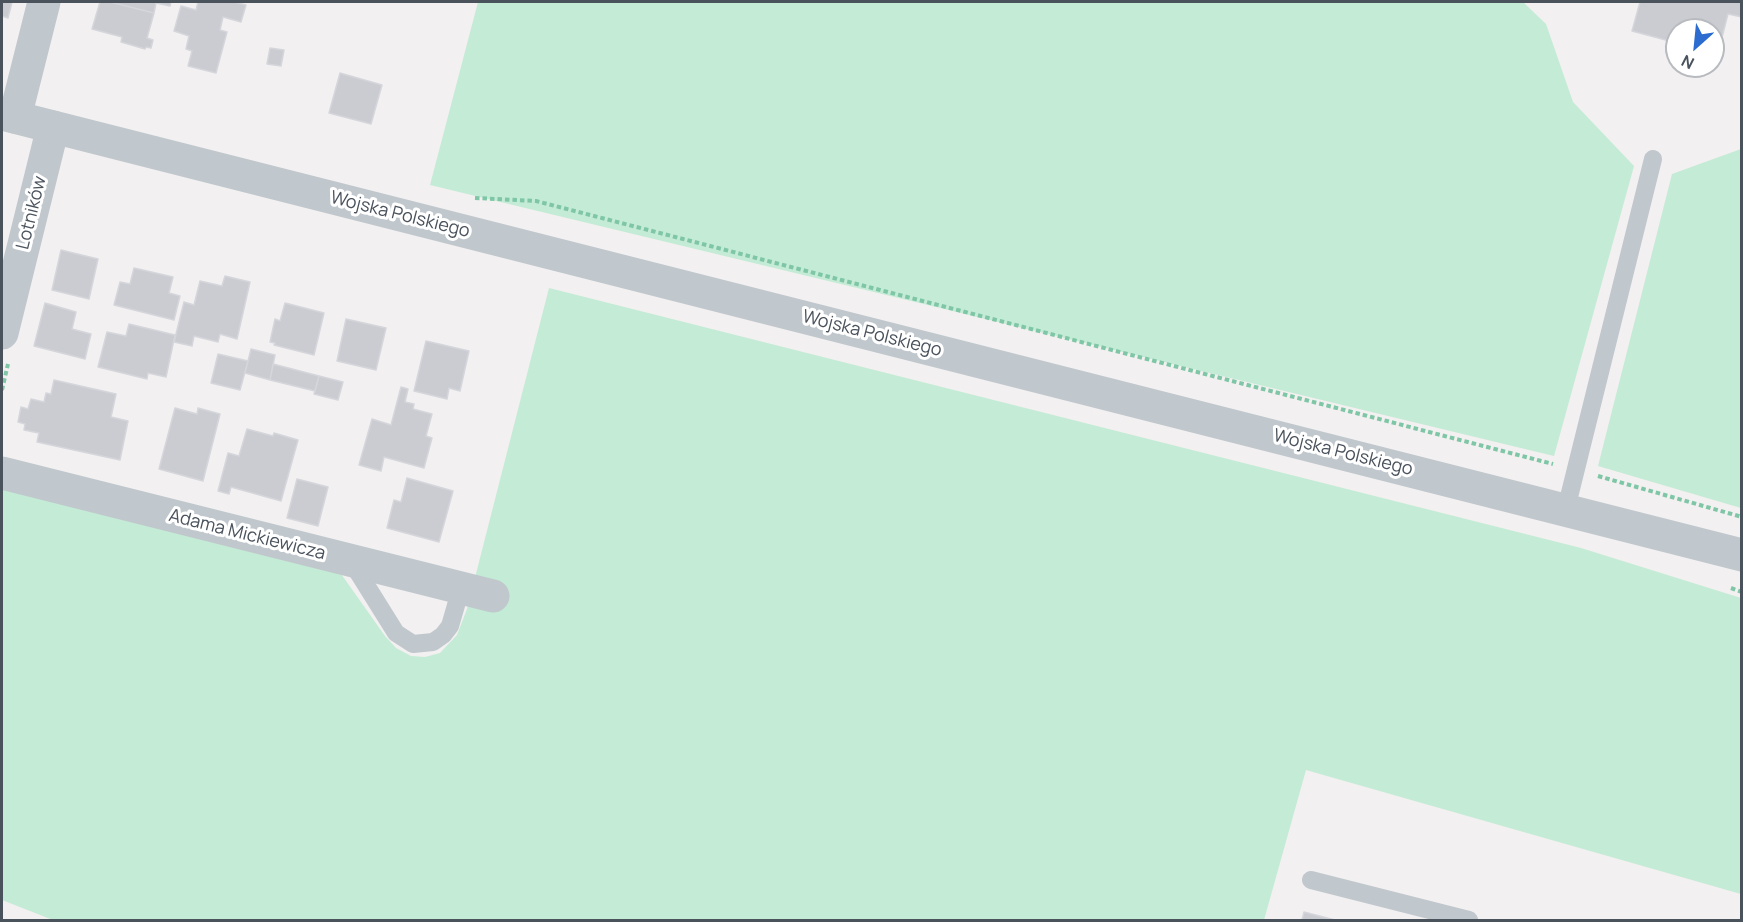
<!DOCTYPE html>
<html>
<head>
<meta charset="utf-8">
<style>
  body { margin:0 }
  #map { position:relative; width:1743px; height:922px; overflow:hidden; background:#f2f0f0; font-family:Manrope,sans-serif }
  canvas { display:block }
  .frame { position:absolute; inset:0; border:3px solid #4a525c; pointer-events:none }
  .north { position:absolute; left:1665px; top:18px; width:60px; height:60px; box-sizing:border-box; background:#fff; border:2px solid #b7babe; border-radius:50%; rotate:207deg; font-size:16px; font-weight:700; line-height:24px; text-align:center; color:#4a525c }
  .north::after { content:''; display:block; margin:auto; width:21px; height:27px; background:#2c6cd1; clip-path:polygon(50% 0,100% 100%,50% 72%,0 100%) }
</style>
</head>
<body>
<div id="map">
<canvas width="1743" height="922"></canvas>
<div class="frame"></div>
<div class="north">N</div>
</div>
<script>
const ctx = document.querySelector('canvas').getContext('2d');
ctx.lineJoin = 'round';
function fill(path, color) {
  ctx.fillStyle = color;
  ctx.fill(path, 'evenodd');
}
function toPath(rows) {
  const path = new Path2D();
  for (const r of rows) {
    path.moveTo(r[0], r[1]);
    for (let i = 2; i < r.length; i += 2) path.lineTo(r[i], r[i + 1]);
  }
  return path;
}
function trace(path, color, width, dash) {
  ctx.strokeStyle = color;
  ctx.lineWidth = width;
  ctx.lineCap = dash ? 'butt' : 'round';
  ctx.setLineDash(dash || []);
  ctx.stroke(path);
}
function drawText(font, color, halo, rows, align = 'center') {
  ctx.font = font + ' Manrope,sans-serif';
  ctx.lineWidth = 6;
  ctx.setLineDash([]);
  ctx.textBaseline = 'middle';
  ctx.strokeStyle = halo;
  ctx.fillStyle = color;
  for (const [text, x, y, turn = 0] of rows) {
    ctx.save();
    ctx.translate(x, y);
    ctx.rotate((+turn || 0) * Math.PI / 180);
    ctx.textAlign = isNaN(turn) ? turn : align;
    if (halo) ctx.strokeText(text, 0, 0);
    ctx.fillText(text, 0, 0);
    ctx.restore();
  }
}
fill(toPath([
  [478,2,1523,2,1546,24,1573,102,1634,166,1554,456,430,185],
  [1741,149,1742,149,1741,508,1598,466,1672,174],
  [549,288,1581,548,1741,598,1741,894,1306,770,1264,920,53,920,2,900,2,487,339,571,385,636,396,648,411,656,425,657,440,653,457,635,467,609]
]), '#c4ebd5');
const building = toPath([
  [2,2,12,2,8,18,2,16,2,2],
  [100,2,110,2,154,13,147,38,153,40,151,48,146,47,145,49,121,42,122,37,92,29,100,2],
  [110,2,171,2,170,6,156,3,154,13,110,2],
  [198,2,234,2,246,5,241,22,223,17,220,30,227,32,216,73,188,66,192,51,186,49,189,36,174,31,181,6,196,10,198,2],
  [1640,2,1742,2,1742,17,1728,14,1718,53,1713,52,1713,30,1677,30,1677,43,1632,31,1640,2],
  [270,48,284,50,281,66,267,64,270,48],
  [340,73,382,85,371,124,329,113,340,73],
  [61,250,98,259,89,299,52,290,61,250],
  [134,268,173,277,169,293,180,296,174,320,114,305,120,282,130,284,134,268],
  [225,276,250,282,237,339,220,334,218,342,194,336,192,346,174,342,184,302,194,305,200,281,222,286,225,276],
  [45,303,76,312,72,329,91,334,85,359,34,346,45,303],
  [285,303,324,313,314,355,274,345,275,343,270,342,275,319,280,321,285,303],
  [346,319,386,328,376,370,337,361,346,319],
  [129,324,175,335,166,377,148,373,147,379,98,367,107,332,126,336,129,324],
  [426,341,469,351,460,391,449,388,447,399,414,391,426,341],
  [251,349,275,355,270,380,245,373,251,349],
  [218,354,248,361,240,390,211,383,218,354],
  [273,364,319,376,315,391,270,380,273,364],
  [319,376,343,382,338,400,314,394,319,376],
  [54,380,116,394,111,417,128,421,120,460,37,442,39,433,24,430,25,424,18,422,21,407,28,409,31,399,44,402,46,393,51,394,54,380],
  [401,387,408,389,405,402,414,404,413,409,432,414,426,436,432,438,424,468,384,457,381,471,359,465,372,419,391,425,401,387],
  [175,408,197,414,198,408,220,414,203,481,159,469,175,408],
  [247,429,273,436,274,433,298,440,281,501,231,487,229,494,218,491,228,453,239,456,247,429],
  [407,478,453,491,439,542,387,528,394,500,401,502,407,478],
  [297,479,328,487,318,526,287,518,297,479],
  [1304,912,1335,920,1302,920,1304,912]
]);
fill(building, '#cbccd2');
trace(building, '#d5d6db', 1.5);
trace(toPath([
  [475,198,536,201,1553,464],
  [2,390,8,364],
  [1598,476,1742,517],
  [1731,588,1742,592]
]), '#7fc6a6', 4, [4.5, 3]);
trace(toPath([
  [1566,509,1653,159],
  [351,561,396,633,413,644,433,642,443,635,450,626,461,588],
  [1311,880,1469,920]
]), '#c0c7cd', 18);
trace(toPath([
  [15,117,44,2],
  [2,333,53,127],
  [2,473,493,596]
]), '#c0c7cd', 33);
trace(toPath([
  [2,114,1742,555]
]), '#c0c7cd', 33);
drawText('18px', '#4a525c', '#fff', [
  ["Lotników",32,213,-76],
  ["Wojska Polskiego",400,215,14],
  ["Wojska Polskiego",872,334,14],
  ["Wojska Polskiego",1343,453,14],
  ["Adama Mickiewicza",247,535,14]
]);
</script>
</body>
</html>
